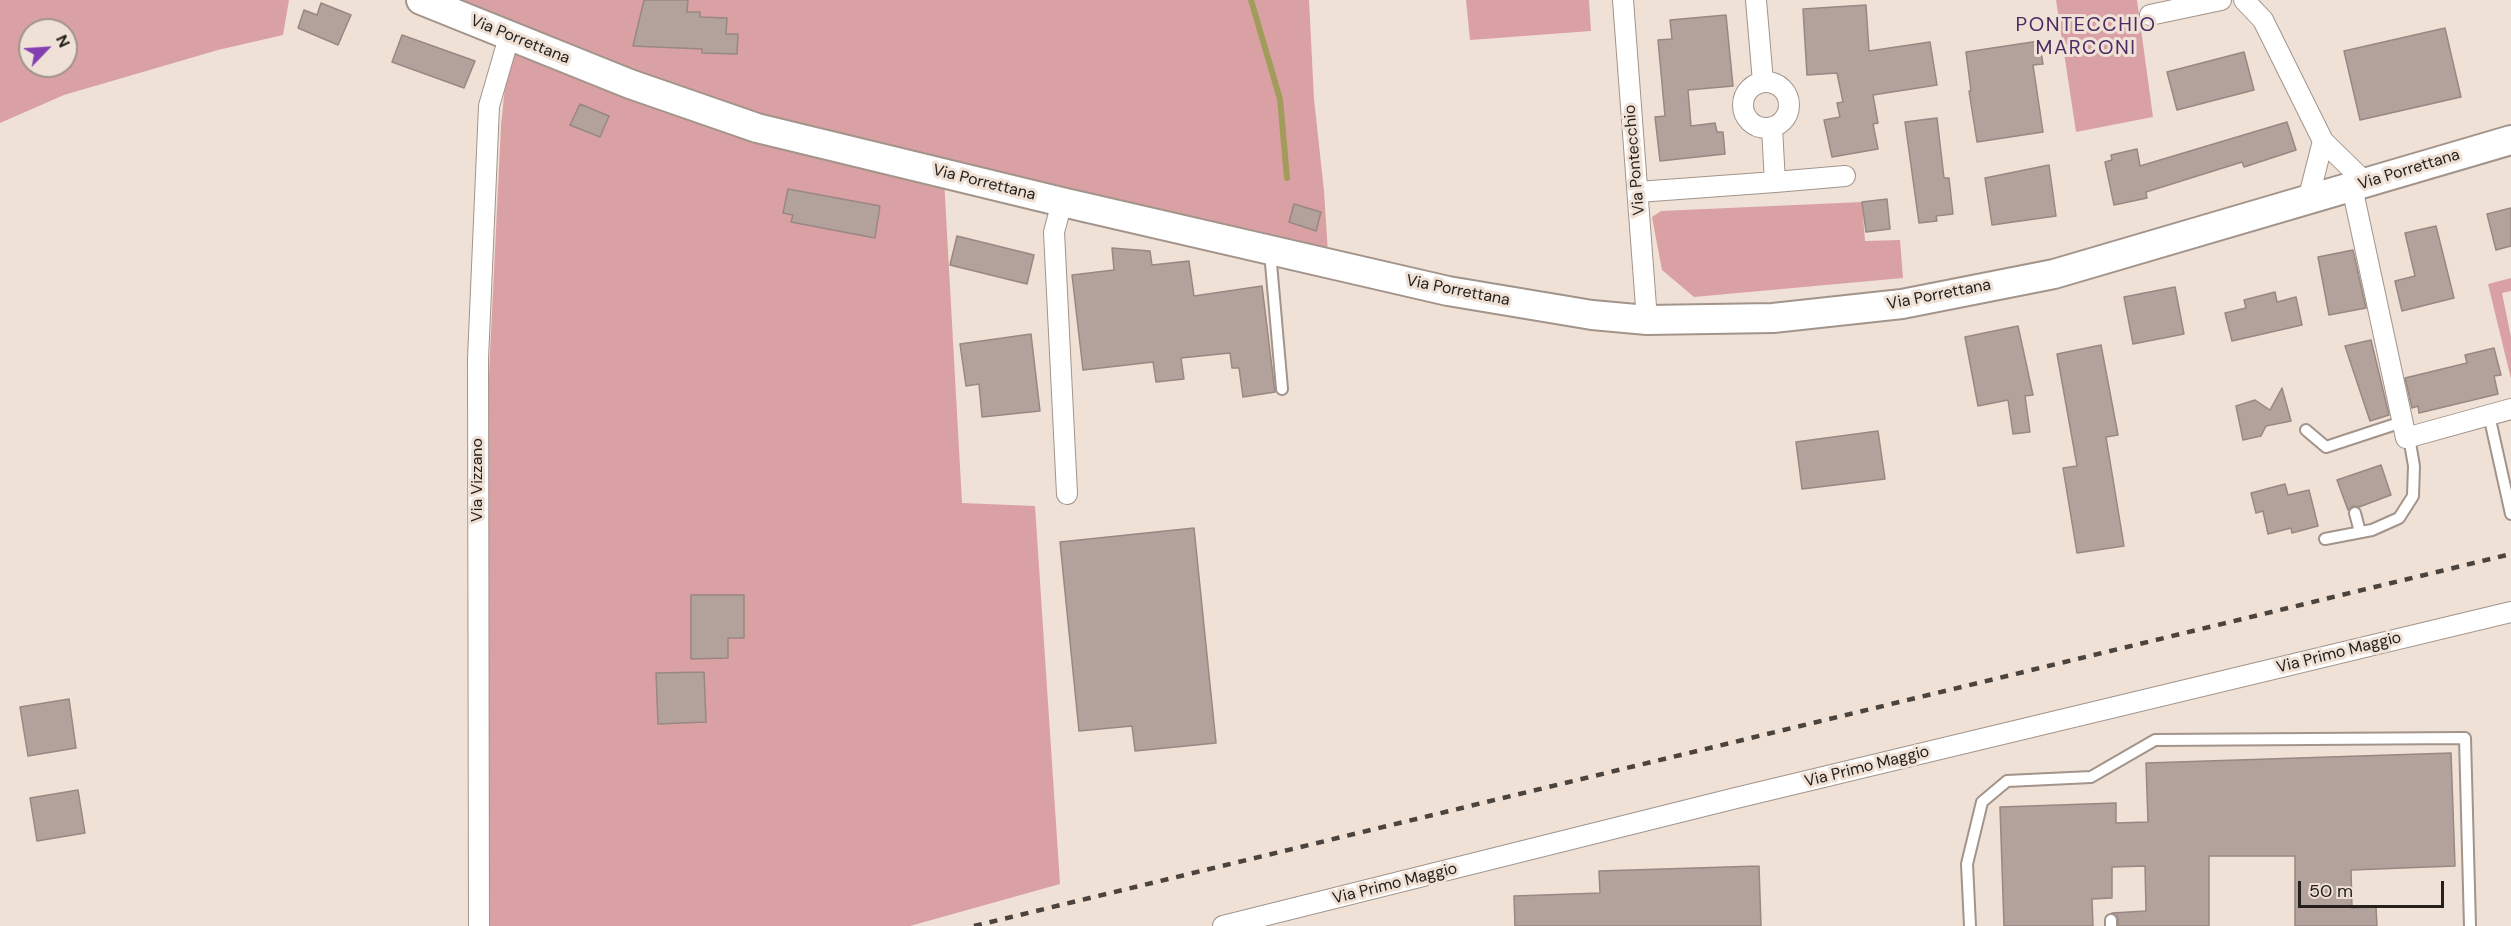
<!DOCTYPE html>
<html>
<head>
<meta charset="utf-8">
<style>
  body { margin:0 }
  #map { position:relative; width:2511px; height:926px; overflow:hidden; background:#efe1d6; font-family:"DM Sans",sans-serif }
  canvas { display:block }
  .north { position:absolute; left:18px; top:18px; width:60px; height:60px; box-sizing:border-box; background:#efe1d6; border:2px solid #9e948c; border-radius:50%; rotate:65deg; font-size:16px; font-weight:700; line-height:24px; text-align:center; color:#25201c }
  .north::after { content:''; display:block; margin:auto; width:21px; height:27px; background:#843fb3; clip-path:polygon(50% 0,100% 100%,50% 72%,0 100%) }
  .scale { position:absolute; left:2298px; top:881px; width:146px; height:27px; box-sizing:border-box; border:3px solid #25201c; border-top:0; padding-left:8px; font-size:18px; line-height:21px; white-space:nowrap; color:#25201c; -webkit-text-stroke:4px #efe1d6; paint-order:stroke }
</style>
</head>
<body>
<div id="map">
<canvas width="2511" height="926"></canvas>
<div class="north">N</div>
<div class="scale">50 m</div>
</div>
<script>
const ctx = document.querySelector('canvas').getContext('2d');
ctx.lineJoin = 'round';
function fill(path, color) {
  ctx.fillStyle = color;
  ctx.fill(path, 'evenodd');
}
function toPath(rows) {
  const path = new Path2D();
  for (const r of rows) {
    if (r.length === 3) {
      path.moveTo(r[0] + r[2], r[1]);
      path.arc(r[0], r[1], r[2], 0, 2 * Math.PI);
      continue;
    }
    path.moveTo(r[0], r[1]);
    for (let i = 2; i < r.length; i += 2) path.lineTo(r[i], r[i + 1]);
  }
  return path;
}
function trace(path, color, width, dash) {
  ctx.strokeStyle = color;
  ctx.lineWidth = width;
  ctx.lineCap = dash ? 'butt' : 'round';
  ctx.setLineDash(dash || []);
  ctx.stroke(path);
}
function drawText(font, color, halo, rows, align = 'center') {
  ctx.font = font + ' "DM Sans",sans-serif';
  ctx.lineWidth = 6;
  ctx.setLineDash([]);
  ctx.textBaseline = 'middle';
  ctx.strokeStyle = halo;
  ctx.fillStyle = color;
  for (const [text, x, y, turn = 0] of rows) {
    ctx.save();
    ctx.translate(x, y);
    ctx.rotate((+turn || 0) * Math.PI / 180);
    ctx.textAlign = isNaN(turn) ? turn : align;
    if (halo) ctx.strokeText(text, 0, 0);
    ctx.fillText(text, 0, 0);
    ctx.restore();
  }
}
fill(toPath([
  [0,0,289,0,283,35,218,50,64,95,0,123],
  [30,30,66,30,66,66,30,66],
  [463,0,1309,0,1314,99,1324,191,1329,269,944,179,962,503,1035,506,1060,884,910,926,486,926,486,436,501,126,505,86,519,27],
  [1466,0,1589,0,1591,31,1470,40],
  [2056,0,2137,0,2153,117,2076,132],
  [1862,202,1865,241,1900,240,1903,278,1694,297,1662,270,1652,217,1661,211],
  [2511,278,2511,291,2502,293,2511,337,2511,379,2488,284]
]), '#daa1a4');
trace(toPath([
  [1251,0,1280,99,1287,178]
]), '#a29c5c', 6);
const building = toPath([
  [644,0,688,0,687,12,700,12,700,17,727,18,726,34,738,34,737,54,702,53,702,49,633,46,644,0],
  [321,3,351,15,338,45,298,28,304,10,317,15,321,3],
  [1866,5,1869,51,1930,42,1937,85,1873,95,1878,123,1873,124,1878,149,1832,157,1824,120,1840,117,1837,103,1843,102,1837,73,1807,75,1803,9,1866,5],
  [1726,15,1733,86,1688,90,1691,126,1715,123,1717,132,1723,132,1725,154,1660,161,1655,117,1665,116,1658,40,1672,39,1670,20,1726,15],
  [2445,28,2461,97,2360,120,2344,51,2445,28],
  [402,35,475,61,464,88,392,62,402,35],
  [2039,41,2043,64,2033,65,2043,132,1977,142,1969,91,1971,91,1966,52,2039,41],
  [2244,52,2254,90,2177,110,2167,72,2244,52],
  [580,104,609,116,600,137,570,125,580,104],
  [1937,118,1944,178,1949,178,1953,214,1936,216,1937,221,1919,223,1905,122,1937,118],
  [2287,122,2296,150,2244,167,2242,162,2146,192,2147,198,2114,205,2105,162,2112,160,2111,155,2137,149,2140,166,2287,122],
  [2049,165,2056,216,1992,225,1985,178,2049,165],
  [788,189,880,206,875,238,791,222,793,215,783,213,788,189],
  [1887,199,1890,229,1866,232,1862,202,1887,199],
  [1294,204,1321,212,1316,231,1289,222,1294,204],
  [2511,208,2511,246,2496,250,2487,214,2511,208],
  [2436,226,2454,298,2402,311,2395,281,2415,276,2405,233,2436,226],
  [957,236,1034,255,1027,284,950,265,957,236],
  [1112,248,1150,251,1152,265,1189,261,1194,296,1262,286,1275,392,1243,397,1239,368,1232,368,1230,353,1181,358,1184,379,1156,382,1153,362,1083,370,1072,275,1114,270,1112,248],
  [2353,250,2366,308,2329,315,2318,257,2353,250],
  [2175,287,2184,334,2133,344,2124,297,2175,287],
  [2275,292,2277,302,2296,297,2302,325,2232,341,2225,313,2246,308,2244,300,2275,292],
  [2018,326,2033,395,2025,396,2030,432,2013,434,2008,400,1978,406,1965,337,2018,326],
  [1031,334,1040,411,982,417,979,384,966,386,960,344,1031,334],
  [2371,340,2389,415,2370,421,2345,346,2371,340],
  [2101,345,2118,435,2106,437,2124,546,2077,553,2063,468,2077,466,2057,354,2101,345],
  [2494,348,2501,375,2494,376,2498,394,2419,413,2418,406,2412,408,2405,378,2467,363,2465,355,2494,348],
  [2282,388,2291,421,2266,426,2261,436,2243,440,2236,406,2255,400,2270,410,2282,388],
  [1878,431,1885,479,1802,489,1796,442,1878,431],
  [2381,465,2391,495,2359,507,2353,506,2348,510,2337,480,2381,465],
  [2285,484,2288,495,2309,490,2318,526,2292,533,2291,528,2268,534,2263,511,2256,513,2251,493,2285,484],
  [1194,528,1216,743,1135,751,1132,726,1079,731,1060,542,1194,528],
  [691,595,744,595,744,638,728,638,728,658,691,659,691,595],
  [704,672,706,722,658,724,656,673,704,672],
  [69,699,76,748,28,756,20,707,69,699],
  [2451,753,2455,866,2351,870,2352,908,2376,907,2377,926,2295,926,2295,856,2209,856,2209,926,2118,926,2118,917,2112,913,2146,911,2145,866,2112,867,2112,898,2092,899,2093,926,2004,926,2000,807,2116,803,2116,823,2148,822,2146,763,2451,753],
  [78,790,85,833,37,841,30,798,78,790],
  [1759,866,1761,926,1515,926,1514,896,1600,893,1599,871,1759,866]
]);
fill(building, '#b3a19c');
trace(building, '#988782', 1.5);
const lane = toPath([
  [1270,252,1282,389],
  [2489,415,2511,514],
  [2306,430,2326,447,2402,422],
  [2355,513,2360,532],
  [2325,539,2372,530,2399,518,2413,496,2414,466,2409,437],
  [2111,920,2111,926],
  [1970,926,1967,864,1982,802,2007,781,2091,777,2155,740,2465,738,2470,926]
]);
const street = toPath([
  [1623,0,1647,320],
  [1756,0,1763,82],
  [2244,0,2263,20,2323,141,2308,200],
  [2150,15,2221,0],
  [1766,105,23],
  [1772,128,1775,182,1845,176],
  [2323,141,2366,183],
  [2352,187,2406,438,2511,409],
  [1638,192,1775,182],
  [1062,202,1054,232,1067,494],
  [479,926,478,359,489,106,509,37],
  [1223,926,1736,798,2511,612]
]);
const secondary = toPath([
  [421,0,630,84,757,128,1062,202,1448,291,1592,315,1647,320,1773,318,1902,304,2054,274,2511,140]
]);
trace(lane, '#a2948a', 14);
trace(street, '#a2948a', 22);
trace(secondary, '#a2948a', 32);
trace(lane, '#fff', 10);
trace(street, '#fff', 20);
trace(secondary, '#fff', 28);
trace(toPath([
  [974,926,2511,554]
]), '#4a433e', 4.5, [8, 8]);
drawText('16px', '#25201c', '#efe1d6', [
  ["Via Porrettana",520,40,22],
  ["Via Pontecchio",1635,160,-95],
  ["Via Porrettana",2409,170,-17],
  ["Via Porrettana",984,183,14],
  ["Via Porrettana",1458,291,11],
  ["Via Porrettana",1939,295,-11],
  ["Via Vizzano",478,480,-90],
  ["Via Primo Maggio",2339,653,-14],
  ["Via Primo Maggio",1867,767,-14],
  ["Via Primo Maggio",1395,884,-14]
]);
ctx.letterSpacing = '1.5px';
drawText('20px', '#4c2b64', '#efe1d6', [
  ["PONTECCHIO",2086,26],
  ["MARCONI",2086,49]
]);
ctx.letterSpacing = '0px';
</script>
</body>
</html>
